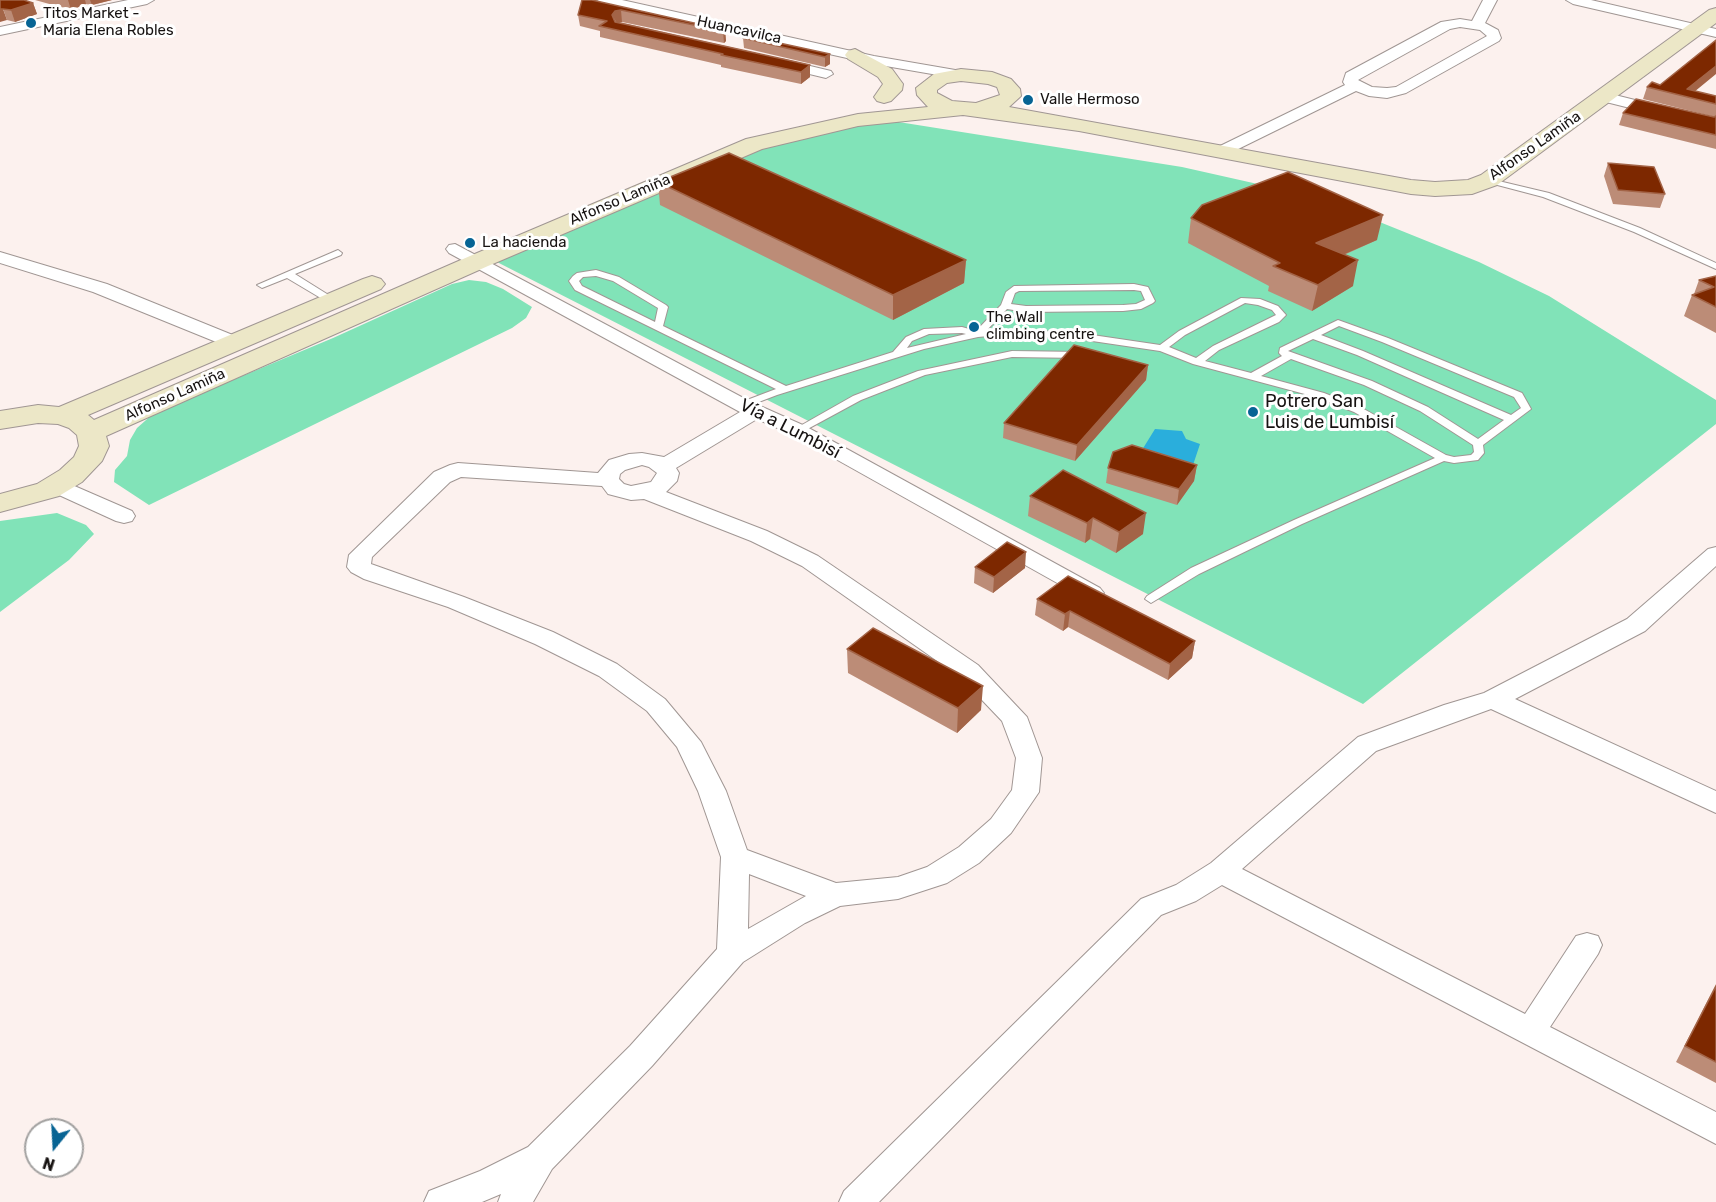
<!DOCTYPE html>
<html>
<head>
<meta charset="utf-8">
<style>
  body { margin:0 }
  #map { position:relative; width:1716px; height:1202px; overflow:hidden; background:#fcf1ee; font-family:Rubik,sans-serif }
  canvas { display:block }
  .north { position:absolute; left:24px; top:1118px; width:60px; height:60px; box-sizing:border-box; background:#fff; border:2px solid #a2a1a0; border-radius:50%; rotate:198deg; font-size:16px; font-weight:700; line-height:24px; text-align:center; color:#171312 }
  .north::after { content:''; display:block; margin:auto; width:21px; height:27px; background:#076494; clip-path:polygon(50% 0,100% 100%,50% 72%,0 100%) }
</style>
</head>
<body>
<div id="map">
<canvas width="1716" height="1202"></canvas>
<div class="north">N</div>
</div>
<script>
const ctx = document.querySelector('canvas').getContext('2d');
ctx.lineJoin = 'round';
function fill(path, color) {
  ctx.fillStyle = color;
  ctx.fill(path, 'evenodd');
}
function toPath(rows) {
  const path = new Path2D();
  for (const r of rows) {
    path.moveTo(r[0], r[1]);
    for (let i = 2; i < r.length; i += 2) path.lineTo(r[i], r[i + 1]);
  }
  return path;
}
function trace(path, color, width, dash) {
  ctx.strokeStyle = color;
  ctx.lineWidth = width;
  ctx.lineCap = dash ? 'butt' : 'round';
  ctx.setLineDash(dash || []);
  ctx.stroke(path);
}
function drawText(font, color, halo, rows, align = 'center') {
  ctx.font = font + ' Rubik,sans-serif';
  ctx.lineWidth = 6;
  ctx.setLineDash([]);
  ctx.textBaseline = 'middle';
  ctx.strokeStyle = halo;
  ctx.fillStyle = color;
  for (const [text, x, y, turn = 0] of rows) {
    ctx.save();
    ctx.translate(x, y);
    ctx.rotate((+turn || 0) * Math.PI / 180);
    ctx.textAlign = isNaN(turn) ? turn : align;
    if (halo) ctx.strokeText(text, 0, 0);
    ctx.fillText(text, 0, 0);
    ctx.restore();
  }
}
fill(toPath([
  [886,120,1182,167,1320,198,1479,262,1549,296,1716,400,1716,424,1363,704,495,261,754,144],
  [469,280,486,282,503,289,532,307,526,318,512,328,149,505,114,482,115,470,127,456,130,440,137,428,154,413,333,338,452,284],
  [57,513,86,525,94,534,69,560,0,612,0,521]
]), '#81e3b8');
fill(toPath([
  [1155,429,1182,431,1186,439,1200,444,1193,465,1142,450]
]), '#2aaedc');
const lane = toPath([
  [1486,178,1549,193,1640,228,1716,263,1716,269,1634,232,1543,197,1486,182,1486,178],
  [338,250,342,253,341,255,295,274,335,299,335,303,329,303,287,278,262,288,257,285,338,250],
  [596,270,619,277,666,305,668,307,663,326,786,386,893,352,906,337,924,329,962,327,976,331,1001,305,1006,292,1014,286,1134,284,1148,287,1155,301,1153,303,1141,309,1123,311,1026,312,1007,309,987,330,1072,332,1160,345,1179,331,1241,298,1260,299,1278,306,1286,315,1279,322,1219,350,1205,361,1251,373,1282,356,1279,353,1280,348,1338,320,1388,338,1522,393,1531,409,1483,445,1484,453,1478,460,1454,463,1444,461,1302,524,1199,574,1151,603,1145,599,1147,596,1191,568,1294,520,1435,458,1354,412,1316,397,1193,364,1160,351,1072,338,999,335,978,337,924,349,777,395,743,408,738,405,739,403,776,389,575,290,569,281,573,276,577,273,596,270],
  [596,276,613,281,658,308,655,322,582,286,579,281,583,277,596,276],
  [1134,290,1141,291,1145,300,1136,304,1123,305,1026,306,1011,304,1015,293,1019,291,1134,290],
  [1245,303,1258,305,1272,310,1276,315,1213,346,1196,358,1169,347,1185,335,1245,303],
  [1339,326,1382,342,1514,397,1521,408,1511,415,1363,351,1321,335,1339,326],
  [962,333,966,334,907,348,912,341,929,334,962,333],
  [1313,339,1357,355,1504,420,1478,439,1428,407,1372,381,1288,351,1313,339],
  [1291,359,1364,385,1420,411,1473,445,1474,452,1471,455,1454,457,1446,455,1362,408,1324,393,1261,376,1291,359],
  [1012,351,1082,352,1087,355,1082,358,1012,357,925,375,861,400,802,432,798,433,793,430,853,396,918,371,1012,351]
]);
const street = toPath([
  [128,0,154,0,147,4,0,35,0,27,128,0],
  [597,0,622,0,874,56,961,71,968,75,961,79,874,64,604,4,597,0],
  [1483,0,1497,0,1485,23,1498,30,1501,38,1499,41,1406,93,1387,98,1369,96,1356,91,1228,154,1216,154,1214,151,1216,148,1345,85,1343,82,1346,73,1441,22,1460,19,1472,21,1483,0],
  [1460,27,1480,30,1487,36,1396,87,1387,88,1372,87,1358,80,1450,29,1460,27],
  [1566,0,1591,0,1716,29,1716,37,1573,4,1566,0],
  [781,59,831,71,833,74,826,78,776,66,774,63,776,60,781,59],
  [1603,92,1667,108,1670,111,1662,116,1598,100,1595,97,1603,92],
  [455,244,749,401,805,426,1100,588,1104,593,1100,598,1092,601,1084,598,791,434,757,419,676,468,679,473,677,481,666,492,767,531,818,556,978,665,1027,717,1042,758,1039,792,1011,833,979,863,947,883,898,899,840,906,805,923,743,962,652,1066,552,1169,533,1202,498,1202,501,1194,482,1202,424,1202,429,1191,480,1171,528,1147,630,1046,717,949,721,857,698,791,677,747,647,711,599,676,535,644,448,607,364,579,351,572,347,567,349,555,434,472,450,465,458,463,598,473,609,460,629,454,642,453,664,457,740,412,449,253,446,249,449,245,455,244],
  [642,465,649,467,657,473,651,482,631,486,624,484,619,479,620,474,625,470,642,465],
  [461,477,602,486,608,494,631,500,644,499,751,541,802,566,960,677,1002,721,1016,758,1012,790,991,819,959,847,927,867,898,877,836,883,747,850,726,791,701,742,665,699,617,664,553,632,464,597,371,564,372,557,450,482,461,477],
  [749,874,806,896,748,929,749,874],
  [0,252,107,284,240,338,243,342,240,346,233,348,226,346,93,292,0,263,0,252],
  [56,478,132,511,135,516,132,521,124,523,116,521,48,490,45,485,48,480,56,478],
  [1716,547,1716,566,1645,631,1515,699,1716,791,1716,813,1491,709,1376,751,1242,869,1525,1014,1576,936,1587,933,1598,936,1602,945,1598,954,1550,1027,1716,1112,1716,1144,1222,885,1196,901,1161,915,879,1202,839,1202,844,1191,1141,899,1176,885,1211,863,1358,737,1444,705,1484,693,1627,619,1708,549,1716,547]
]);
const secondary = toPath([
  [1716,8,1716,23,1497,185,1472,194,1435,196,1411,194,1079,131,963,115,858,126,762,149,488,266,106,436,109,446,102,461,82,482,59,496,0,512,0,494,37,484,60,470,74,457,79,446,77,435,69,428,58,424,38,423,0,429,0,411,38,405,59,407,363,279,372,276,381,279,385,284,381,289,88,415,94,420,470,256,746,139,858,114,928,107,917,95,916,88,934,74,961,69,992,72,1011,79,1020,89,1021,96,1009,107,1411,180,1435,182,1468,180,1481,175,1709,10,1716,8],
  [961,81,988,84,997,87,1000,95,976,103,952,101,937,93,937,90,947,83,961,81],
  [855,49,892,69,900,80,903,84,902,90,891,101,884,103,877,101,874,97,883,84,878,77,848,59,845,55,848,51,855,49]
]);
trace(lane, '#a09693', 2);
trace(street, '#a09693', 2);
trace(secondary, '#a09693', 2);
fill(lane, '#fff');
fill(street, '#fff');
fill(secondary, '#ece7c7');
fill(toPath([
  [0,0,33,3,37,14,15,22,7,20],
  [35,0,112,0,92,5,86,4,71,10],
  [582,0,725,30,726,41,724,43,622,22,619,22,810,65,810,77,801,84,721,67,721,65,600,37,600,31,580,26,578,15],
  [743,38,830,54,830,64,825,67,744,48],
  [1647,87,1695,91,1716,96,1716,149,1619,125,1623,113,1715,117,1643,99],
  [1608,163,1665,194,1660,208,1613,204,1604,176],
  [658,182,966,260,964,283,893,320,660,205],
  [1191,218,1377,240,1344,255,1353,286,1312,311,1268,291,1269,286,1188,243],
  [1716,276,1716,333,1684,316,1692,295,1694,294,1699,280],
  [1148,365,1146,380,1075,461,1003,438,1004,423],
  [1197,465,1194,481,1177,505,1106,483,1108,468],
  [1030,496,1143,534,1116,553,1090,539,1085,543,1028,516],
  [975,567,1025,568,993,593,974,583],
  [1037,599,1195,641,1192,658,1168,680,1068,627,1063,631,1035,615],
  [847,649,981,710,957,733,848,673],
  [1716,984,1716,1083,1676,1062]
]), '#bc8c77');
fill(toPath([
  [68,0,85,0,86,4,71,10],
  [90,0,112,0,92,5],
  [33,3,37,14,15,22,11,10],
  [0,9,3,9,7,20,0,22],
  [621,10,622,22,617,23,612,15,615,11],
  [725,30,726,41,724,43,723,31],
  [830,54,830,64,825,67,825,57],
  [810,65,810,77,801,84,801,72],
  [1716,66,1716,74,1688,97,1687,89],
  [1383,215,1377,240,1310,269,1316,243],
  [966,260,964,283,893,320,893,295],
  [1358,260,1353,286,1312,311,1318,285],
  [1148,365,1146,380,1075,461,1077,445],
  [1197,465,1194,481,1177,505,1179,489],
  [1146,513,1143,534,1116,553,1119,532],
  [1093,518,1090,539,1085,543,1087,523],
  [1026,552,1025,568,993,593,994,577],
  [1070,611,1068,627,1063,631,1065,614],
  [1195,641,1192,658,1168,680,1170,664],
  [983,686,981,710,957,733,958,708]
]), '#a36447');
const building = toPath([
  [0,0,24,0,33,3,11,10,3,9,0,9,0,0],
  [582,0,592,0,725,30,723,31,621,10,615,11,612,15,615,22,810,65,801,72,721,55,723,54,599,26,607,21,578,15,582,0],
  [747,36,830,54,825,57,743,38,747,36],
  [1716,40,1716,66,1687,89,1716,96,1716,104,1647,87,1652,82,1660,85,1716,40],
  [1636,99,1714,117,1716,116,1716,135,1623,113,1636,99],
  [729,153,966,260,893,295,658,182,729,153],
  [1608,163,1654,167,1665,194,1618,190,1608,163],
  [1288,172,1383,215,1316,243,1358,260,1318,285,1273,266,1280,263,1191,218,1202,205,1288,172],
  [1716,276,1716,307,1692,295,1714,287,1699,280,1716,276],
  [1074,345,1148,365,1077,445,1004,423,1074,345],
  [1132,445,1197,465,1179,489,1108,468,1113,452,1132,445],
  [1063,470,1146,513,1119,532,1093,518,1087,523,1030,496,1063,470],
  [1007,542,1026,552,994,577,975,567,1007,542],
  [1068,576,1195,641,1170,664,1070,611,1065,614,1037,599,1068,576],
  [873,628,983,686,958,708,847,649,873,628],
  [1716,986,1716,1062,1685,1046,1716,986]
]);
fill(building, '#7d2800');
trace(building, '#a36447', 1.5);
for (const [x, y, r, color] of [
  [31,23,6,"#076494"],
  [1028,100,6,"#076494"],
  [470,243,6,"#076494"],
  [974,327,6,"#076494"],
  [1253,412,6,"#076494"]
]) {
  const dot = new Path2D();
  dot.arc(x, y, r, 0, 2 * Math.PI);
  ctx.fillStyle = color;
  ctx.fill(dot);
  trace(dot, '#fff', 2);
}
drawText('15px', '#171312', '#fff', [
  ["Titos Market -",43,14],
  ["Maria Elena Robles",43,31],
  ["Valle Hermoso",1040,100],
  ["La hacienda",482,243],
  ["The Wall",986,318],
  ["climbing centre",986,335]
], 'left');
drawText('15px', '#171312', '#fff', [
  ["Huancavilca",739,30,12],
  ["Alfonso Lamiña",1535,146,-35],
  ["Alfonso Lamiña",620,200,-23],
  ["Alfonso Lamiña",175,395,-24]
]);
drawText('18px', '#171312', '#fff', [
  ["Potrero San",1265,402],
  ["Luis de Lumbisí",1265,423]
], 'left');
drawText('18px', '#171312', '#fff', [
  ["Vía a Lumbisí",790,429,27]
]);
</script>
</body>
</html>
